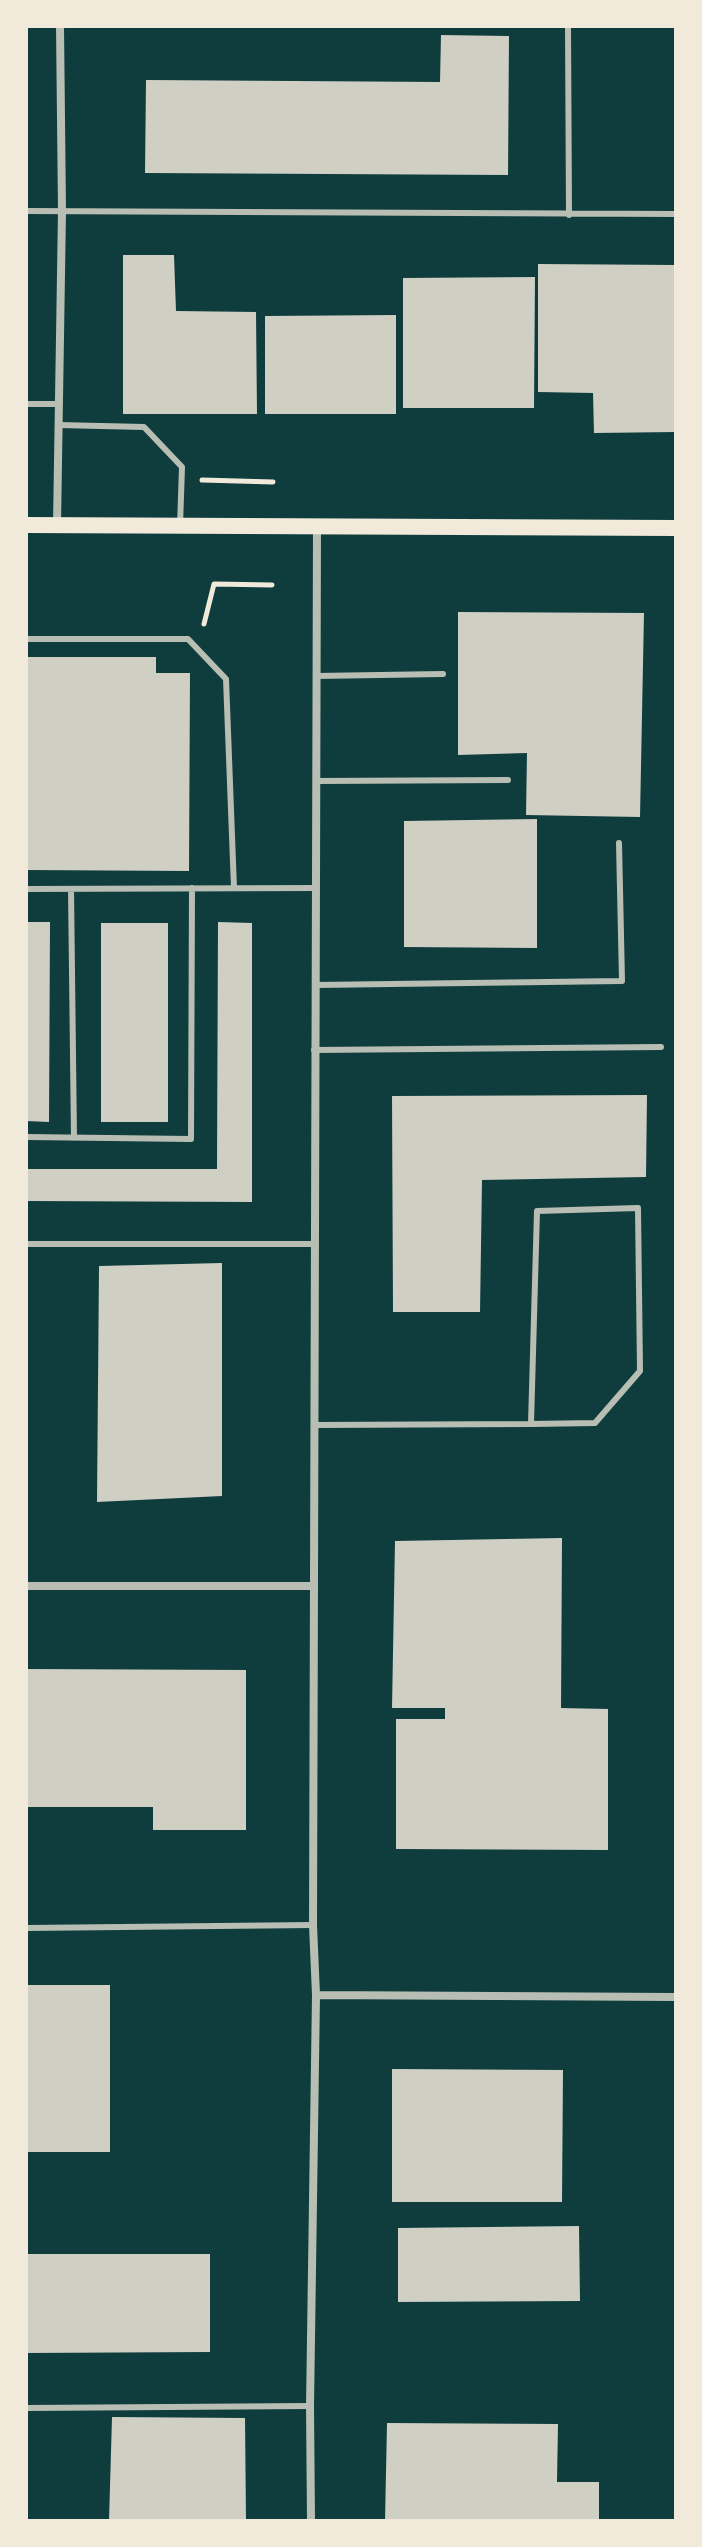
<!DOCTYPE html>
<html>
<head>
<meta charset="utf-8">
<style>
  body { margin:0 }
  #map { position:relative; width:702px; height:2547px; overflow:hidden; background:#0f3d3e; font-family:"Archivo Narrow",sans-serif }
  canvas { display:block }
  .frame { position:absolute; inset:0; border:28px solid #f1e9da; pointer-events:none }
</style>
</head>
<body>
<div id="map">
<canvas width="702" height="2547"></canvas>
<div class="frame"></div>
</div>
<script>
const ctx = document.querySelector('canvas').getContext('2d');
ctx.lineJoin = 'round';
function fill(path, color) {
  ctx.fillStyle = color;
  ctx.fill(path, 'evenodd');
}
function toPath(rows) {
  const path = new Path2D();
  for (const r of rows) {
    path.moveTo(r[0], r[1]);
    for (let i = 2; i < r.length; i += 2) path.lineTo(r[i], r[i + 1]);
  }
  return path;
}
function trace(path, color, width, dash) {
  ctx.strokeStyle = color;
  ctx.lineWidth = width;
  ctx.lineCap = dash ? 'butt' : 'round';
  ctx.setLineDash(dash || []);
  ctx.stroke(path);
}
fill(toPath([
  [441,35,509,36,508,175,145,173,146,80,440,82],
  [123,255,174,255,176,311,256,312,257,414,123,414],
  [538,264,676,265,676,432,594,433,593,393,538,392],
  [535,277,534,408,403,408,403,278],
  [396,315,396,414,265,414,265,316],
  [458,612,644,613,640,817,526,815,527,753,458,755],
  [27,657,156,657,156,673,190,673,189,871,26,870],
  [537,819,537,948,404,947,404,821],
  [26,922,50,922,49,1122,26,1121],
  [218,922,252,923,252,1202,26,1201,26,1169,217,1169],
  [101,923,168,923,168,1122,101,1122],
  [647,1095,646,1177,482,1180,480,1312,393,1312,392,1096],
  [222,1263,222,1496,97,1502,99,1266],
  [562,1538,561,1708,608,1709,608,1850,396,1849,396,1719,445,1719,445,1708,392,1708,395,1541],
  [26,1669,246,1670,246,1830,153,1830,153,1807,26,1807],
  [26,1985,110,1985,110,2152,26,2152],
  [392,2069,563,2070,562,2202,392,2202],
  [579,2226,580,2301,398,2302,398,2228],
  [26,2254,210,2254,210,2352,26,2353],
  [112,2417,245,2418,246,2521,109,2521],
  [387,2423,558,2424,557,2482,599,2482,599,2521,385,2521]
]), '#cfcfc3');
trace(toPath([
  [202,480,273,482],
  [204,624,214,584,272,585]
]), '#f1e9da', 5);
trace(toPath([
  [568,26,569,215],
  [26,211,676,214],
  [26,404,58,404],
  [58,425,144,427,182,467,180,526],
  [26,639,188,639,226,679,234,888],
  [316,676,443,674],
  [316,781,508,780],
  [26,889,315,888],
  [71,889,74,1138],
  [315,985,622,981,619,843],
  [314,1050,661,1047],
  [26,1137,191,1139,192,888],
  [26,1244,314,1244],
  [314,1425,531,1424,595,1423,640,1371,638,1208,537,1211,531,1424],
  [26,1928,313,1925],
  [26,2408,310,2406]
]), '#b8beb3', 6);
trace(toPath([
  [57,525,62,211,60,26],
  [26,1586,314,1586],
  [316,1995,676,1997],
  [311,2521,310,2406,316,1995,313,1925,317,527]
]), '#b8beb3', 8);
trace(toPath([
  [26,525,676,528]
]), '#f1e9da', 16);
</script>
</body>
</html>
